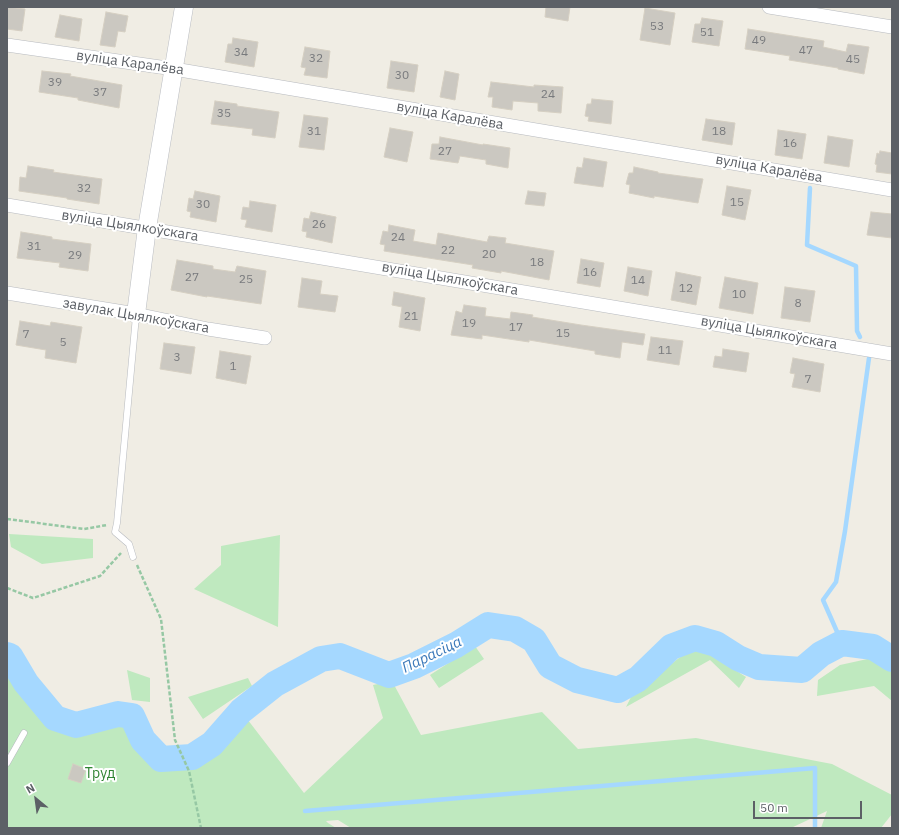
<!DOCTYPE html>
<html>
<head>
<meta charset="utf-8">
<style>
  body { margin:0 }
  #map { position:relative; width:899px; height:835px; overflow:hidden; background:#f0ede4; font-family:"IBM Plex Sans",sans-serif }
  canvas { display:block }
  .frame { position:absolute; inset:0; border:8px solid #5c6066; pointer-events:none }
  .north { position:absolute; left:16px; top:779px; width:40px; height:40px; -webkit-text-stroke:3px #fff; paint-order:stroke; rotate:331deg; font-size:11px; font-weight:700; line-height:16px; text-align:center; color:#5c6066 }
  .north::after { content:''; display:block; margin:auto; width:14px; height:18px; background:#5c6066; clip-path:polygon(50% 0,100% 100%,50% 72%,0 100%) }
  .scale { position:absolute; left:753px; top:801px; width:109px; height:18px; box-sizing:border-box; border:2px solid #5c6066; border-top:0; padding-left:5px; font-size:12px; line-height:14px; white-space:nowrap; color:#5c6066; -webkit-text-stroke:3px #fff; paint-order:stroke }
</style>
</head>
<body>
<div id="map">
<canvas width="899" height="835"></canvas>
<div class="frame"></div>
<div class="north">N</div>
<div class="scale">50 m</div>
</div>
<script>
const ctx = document.querySelector('canvas').getContext('2d');
ctx.lineJoin = 'round';
function fill(path, color) {
  ctx.fillStyle = color;
  ctx.fill(path, 'evenodd');
}
function toPath(rows) {
  const path = new Path2D();
  for (const r of rows) {
    path.moveTo(r[0], r[1]);
    for (let i = 2; i < r.length; i += 2) path.lineTo(r[i], r[i + 1]);
  }
  return path;
}
function trace(path, color, width, dash) {
  ctx.strokeStyle = color;
  ctx.lineWidth = width;
  ctx.lineCap = dash ? 'butt' : 'round';
  ctx.setLineDash(dash || []);
  ctx.stroke(path);
}
function drawText(font, color, halo, rows, align = 'center') {
  ctx.font = font + ' "IBM Plex Sans",sans-serif';
  ctx.lineWidth = 4;
  ctx.setLineDash([]);
  ctx.textBaseline = 'middle';
  ctx.strokeStyle = halo;
  ctx.fillStyle = color;
  for (const [text, x, y, turn = 0] of rows) {
    ctx.save();
    ctx.translate(x, y);
    ctx.rotate((+turn || 0) * Math.PI / 180);
    ctx.textAlign = isNaN(turn) ? turn : align;
    if (halo) ctx.strokeText(text, 0, 0);
    ctx.fillText(text, 0, 0);
    ctx.restore();
  }
}
fill(toPath([
  [9,534,93,539,93,558,42,564,11,547],
  [280,535,278,627,194,589,221,565,221,546],
  [696,645,746,677,739,688,710,660,626,707,633,693],
  [475,646,484,659,439,688,430,675],
  [7,648,27,662,39,700,55,718,76,725,118,714,132,716,143,740,161,759,192,757,212,744,241,711,304,793,383,718,373,685,392,681,421,735,542,712,578,749,696,738,832,764,892,795,892,814,881,828,821,828,827,811,791,828,351,828,338,820,326,821,328,823,336,828,7,828],
  [872,658,892,671,892,701,874,686,817,696,818,680,840,665],
  [127,670,150,678,150,702,132,700],
  [248,678,252,686,203,719,188,697]
]), '#bfe9bf');
trace(toPath([
  [810,188,807,245,856,266,857,331,860,337],
  [842,643,823,600,836,582,845,531,869,358],
  [7,659,10,656],
  [305,811,815,768,815,828]
]), '#a5d8ff', 4.5);
trace(toPath([
  [7,655,10,656,26,683,55,718,76,725,118,714,132,716,143,740,161,759,192,757,212,744,241,711,275,684,321,659,340,656,389,675,414,666,456,645,488,625,515,629,534,640,550,666,577,680,618,690,638,679,671,647,695,638,716,644,738,658,759,667,802,670,821,654,842,643,873,647,892,659]
]), '#a5d8ff', 26);
const building = toPath([
  [7,7,25,9,22,31,7,29,7,7],
  [546,7,570,7,568,21,545,17,546,7],
  [645,8,675,13,670,45,640,40,645,8],
  [106,12,128,16,125,32,118,31,115,47,100,45,106,12],
  [60,15,82,19,79,41,55,37,60,15],
  [702,18,723,21,719,46,692,42,695,24,700,24,702,18],
  [748,29,824,41,823,47,846,52,848,44,869,47,864,74,838,69,838,68,789,60,790,56,745,49,748,29],
  [233,38,258,42,254,67,225,62,228,44,232,44,233,38],
  [305,47,330,51,327,78,304,75,306,68,301,67,305,47],
  [391,61,418,65,414,92,387,88,391,61],
  [42,71,71,74,70,76,122,85,119,108,78,100,78,98,39,92,42,71],
  [445,71,459,74,455,100,440,97,445,71],
  [491,82,534,87,534,85,563,87,561,113,538,111,538,103,513,101,512,110,492,107,493,97,488,97,491,82],
  [592,99,613,101,611,124,588,121,589,117,585,116,587,104,591,104,592,99],
  [215,101,237,104,237,106,279,112,275,138,252,135,253,129,211,124,215,101],
  [304,115,328,118,324,150,299,147,304,115],
  [706,119,735,123,732,145,702,140,706,119],
  [390,128,413,132,407,162,384,157,390,128],
  [778,130,806,134,802,159,775,155,778,130],
  [828,136,853,140,849,167,824,163,828,136],
  [440,137,483,145,483,144,510,148,508,168,486,164,486,160,460,156,458,163,430,159,432,144,439,144,440,137],
  [880,151,892,153,892,174,876,172,877,165,875,164,877,153,879,154,880,151],
  [584,158,607,162,603,187,574,183,577,167,582,168,584,158],
  [28,166,54,170,53,172,102,179,99,204,67,199,67,198,19,191,20,177,26,178,28,166],
  [634,167,658,172,658,173,703,179,698,203,654,196,654,198,629,193,630,185,626,184,629,173,633,173,634,167],
  [727,186,751,190,745,220,722,215,727,186],
  [195,191,220,196,216,222,190,217,191,212,187,211,189,198,193,199,195,191],
  [528,191,546,193,544,206,525,204,528,191],
  [250,201,276,205,272,232,245,227,247,220,241,219,243,207,249,208,250,201],
  [311,212,336,217,332,243,306,237,307,232,302,231,304,218,309,219,311,212],
  [871,212,892,214,892,238,867,235,871,212],
  [389,225,415,230,413,241,436,245,438,233,487,242,489,236,506,238,505,243,554,251,549,280,501,271,501,273,472,268,473,265,384,251,385,245,380,244,383,231,388,232,389,225],
  [21,232,52,237,52,239,91,244,88,271,59,267,60,263,17,258,21,232],
  [581,259,604,263,600,287,577,283,581,259],
  [177,260,213,266,213,269,235,272,237,266,266,271,261,304,207,296,207,297,171,290,177,260],
  [628,267,652,271,648,296,624,291,628,267],
  [676,272,701,277,696,305,671,300,676,272],
  [725,277,758,283,753,314,719,308,725,277],
  [302,278,322,281,320,294,338,296,335,312,298,307,302,278],
  [785,287,815,291,810,322,781,318,785,287],
  [394,292,425,298,420,331,399,327,402,307,392,305,394,292],
  [464,305,486,308,485,316,510,319,511,312,533,315,532,317,581,325,645,334,643,345,622,342,620,358,595,354,595,351,529,340,529,342,482,335,482,339,451,335,456,311,462,313,464,305],
  [20,321,50,326,51,322,82,327,76,363,45,358,46,350,16,345,20,321],
  [651,337,683,341,679,365,647,360,651,337],
  [164,343,195,347,191,374,160,369,164,343],
  [723,349,749,353,746,372,713,367,715,356,722,357,723,349],
  [220,351,251,356,246,384,216,378,220,351],
  [793,358,824,364,820,392,792,387,795,374,790,373,793,358],
  [73,764,86,769,81,783,68,779,73,764]
]);
fill(building, '#cbc8c1');
trace(building, '#d5cfc2', 1);
const lane = toPath([
  [133,557,129,544,115,532,117,523,136,316],
  [7,763,24,733]
]);
const street = toPath([
  [769,7,892,27],
  [7,45,174,69,892,190],
  [7,205,892,354],
  [7,293,136,314,208,329,265,338]
]);
const secondary = toPath([
  [136,314,147,228,184,7]
]);
trace(lane, '#b7babf', 7);
trace(street, '#b7babf', 14);
trace(secondary, '#b8bbc1', 19);
trace(toPath([
  [7,519,84,529,107,525],
  [137,565,161,619,175,740,189,771,201,828],
  [7,588,33,598,100,576,121,553]
]), '#96c8a4', 2.5, [4, 2]);
trace(lane, '#fff', 6);
trace(street, '#fff', 13);
trace(secondary, '#fff', 18);
drawText('12px', '#787a7d', null, [
  ["53",657,27],
  ["51",707,33],
  ["49",759,41],
  ["47",806,51],
  ["34",241,53],
  ["32",316,59],
  ["45",853,60],
  ["30",402,76],
  ["39",55,83],
  ["37",100,93],
  ["24",548,95],
  ["35",224,114],
  ["31",314,132],
  ["18",719,132],
  ["16",790,144],
  ["27",445,152],
  ["32",84,189],
  ["15",737,203],
  ["30",203,205],
  ["26",319,225],
  ["24",398,238],
  ["31",34,247],
  ["22",448,251],
  ["20",489,255],
  ["29",75,256],
  ["18",537,263],
  ["16",590,273],
  ["27",192,278],
  ["25",246,280],
  ["14",638,281],
  ["12",686,289],
  ["10",739,295],
  ["8",798,304],
  ["21",411,317],
  ["19",469,324],
  ["17",516,328],
  ["15",563,334],
  ["7",26,335],
  ["5",63,343],
  ["11",665,351],
  ["3",177,358],
  ["1",233,367],
  ["7",808,380]
]);
drawText('14px', '#5c6066', '#fff', [
  ["вуліца Каралёва",130,63,8],
  ["вуліца Каралёва",450,116,10],
  ["вуліца Каралёва",769,169,10],
  ["вуліца Цыялкоўскага",130,226,9],
  ["вуліца Цыялкоўскага",450,279,10],
  ["завулак Цыялкоўскага",136,316,10],
  ["вуліца Цыялкоўскага",769,333,10]
]);
drawText('14px', '#2e8331', '#fff', [
  ["Труд",100,774]
]);
drawText('italic 15px', '#3a78b9', '#fff', [
  ["Парасіца",432,655,-26]
]);
</script>
</body>
</html>
